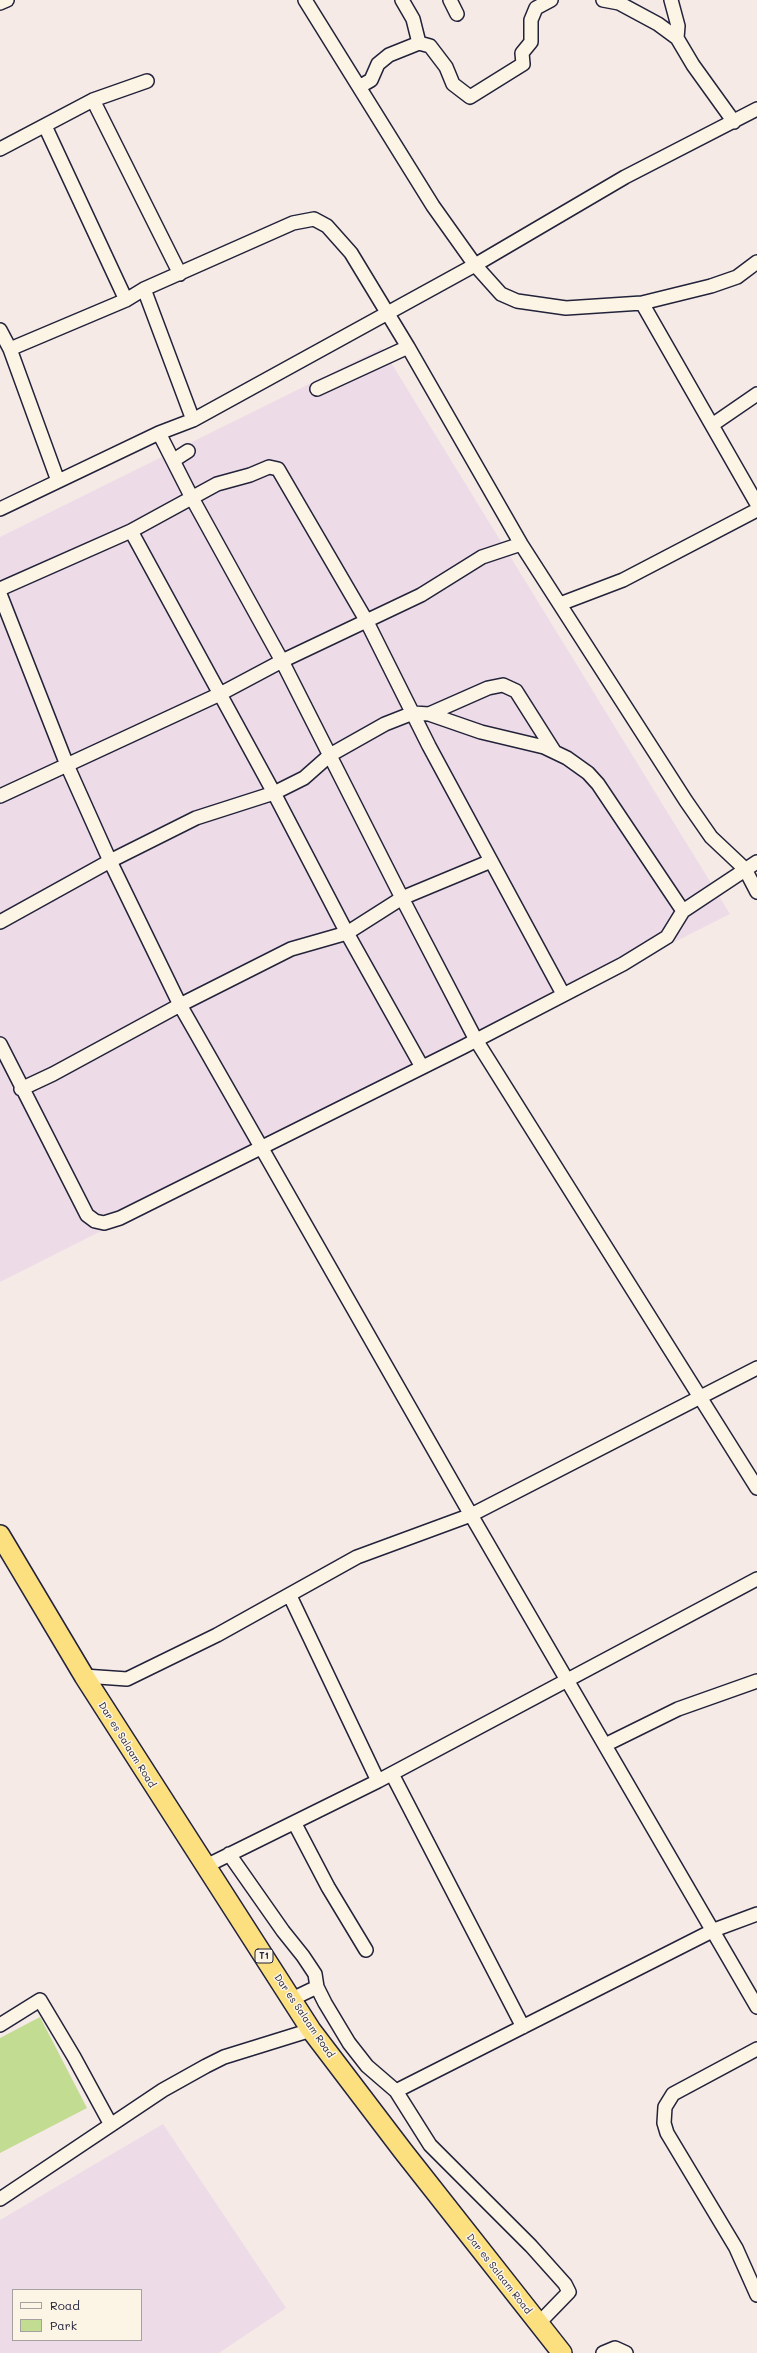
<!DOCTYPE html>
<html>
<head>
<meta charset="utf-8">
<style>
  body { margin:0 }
  #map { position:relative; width:757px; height:2353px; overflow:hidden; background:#f5eae6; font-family:Mali,sans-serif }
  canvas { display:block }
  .legend { position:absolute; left:12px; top:2289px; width:130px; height:52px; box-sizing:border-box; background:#fcf5e5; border:1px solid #a5a1a1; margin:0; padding:5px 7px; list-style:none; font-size:12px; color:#22223b }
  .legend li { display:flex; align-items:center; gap:8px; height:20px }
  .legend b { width:20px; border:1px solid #a5a1a1 }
</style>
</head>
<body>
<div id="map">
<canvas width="757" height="2353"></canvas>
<ul class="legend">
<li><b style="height:5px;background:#fcf5e5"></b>Road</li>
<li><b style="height:11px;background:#c2dc92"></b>Park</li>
</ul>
</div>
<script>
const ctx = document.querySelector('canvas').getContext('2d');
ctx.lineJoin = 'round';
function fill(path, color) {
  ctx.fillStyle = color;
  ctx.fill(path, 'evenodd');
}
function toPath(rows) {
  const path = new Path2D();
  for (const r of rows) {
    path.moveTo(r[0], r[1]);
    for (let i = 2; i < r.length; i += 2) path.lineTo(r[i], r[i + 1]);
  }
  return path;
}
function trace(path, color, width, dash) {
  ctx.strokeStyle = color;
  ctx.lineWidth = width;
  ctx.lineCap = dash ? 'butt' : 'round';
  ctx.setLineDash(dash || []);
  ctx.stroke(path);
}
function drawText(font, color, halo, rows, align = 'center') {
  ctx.font = font + ' Mali,sans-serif';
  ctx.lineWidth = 3;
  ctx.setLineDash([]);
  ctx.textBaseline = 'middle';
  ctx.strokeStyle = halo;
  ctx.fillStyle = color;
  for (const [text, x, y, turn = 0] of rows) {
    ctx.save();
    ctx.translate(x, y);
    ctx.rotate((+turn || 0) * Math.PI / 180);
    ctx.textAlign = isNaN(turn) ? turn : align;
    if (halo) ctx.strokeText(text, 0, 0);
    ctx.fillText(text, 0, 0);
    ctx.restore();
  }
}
fill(toPath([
  [382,348,730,914,0,1282,0,537],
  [163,2124,286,2308,219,2353,0,2353,0,2220],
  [13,2290,141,2290,141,2340,13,2340]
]), '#eddce7');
fill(toPath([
  [40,2017,87,2108,0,2153,0,2038]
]), '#c2dc92');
const minor = toPath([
  [305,0,433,206,475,265,501,294,517,301,566,308,642,303,711,286,737,277,757,262],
  [402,0,413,19,419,43],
  [450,0,457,14],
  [603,0,619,3,658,24,677,38,693,65,734,122],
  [671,0,678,26,677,38],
  [0,3,7,0],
  [359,87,371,80,378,64,389,55,419,43,430,46,446,67,453,84,470,97,523,64,522,53,531,42,531,20,536,8,551,0],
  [93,100,180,274],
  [45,126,126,300],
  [0,149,93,100,147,81],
  [144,289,193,420],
  [642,303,757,504],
  [0,330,10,349,58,481],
  [10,349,126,300,144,289,293,223,314,219,327,226,351,253,408,347,521,544,686,801,711,837,745,869,757,892],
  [317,389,408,347],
  [712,425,757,394],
  [159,433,192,498,282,661,402,898,476,1040,757,1488],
  [174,460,188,451],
  [0,509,159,433,193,420,475,265,625,177,757,109],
  [131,531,274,793,347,933,422,1067],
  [0,589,131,531,217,484,250,475,269,467,278,469,366,620,429,746,563,994],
  [0,594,67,765,110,861,180,1005,471,1515,757,2007],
  [560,604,623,580,757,510],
  [429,714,481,732,544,747,567,758,588,773,598,784,683,911],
  [0,796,220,694,282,661,421,595,482,557,521,544],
  [0,922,110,861,196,818,274,793,304,778,330,755,385,724,413,713,429,714,488,688,503,685,516,691,554,751],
  [0,1044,87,1215,95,1221,104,1223,120,1218,463,1047,623,964,667,937,683,911,757,862],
  [21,1089,53,1074,180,1005,291,949,347,933,402,898,491,861],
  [290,1596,378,1781],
  [84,1676,127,1679,217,1635,357,1557,471,1515,757,1368],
  [605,1745,678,1709,757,1681],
  [392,1774,523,2027],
  [295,1824,328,1887,366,1950],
  [229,1854,283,1931,303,1956,315,1974,317,1987,325,2003,349,2043,367,2066,396,2091,430,2145,531,2246,565,2284,569,2292,538,2324],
  [204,1867,378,1781,757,1579],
  [292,1999,317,1987],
  [0,2025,40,2000,74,2057,111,2125],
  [757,2049,673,2094,665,2107,664,2123,667,2133,736,2248,757,2295],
  [396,2091,714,1930,757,1914],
  [0,2199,163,2090,206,2066,224,2057,311,2030],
  [603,2353,615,2348,626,2353]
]);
const highway = toPath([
  [0,1535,84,1676,311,2030,403,2151,562,2353]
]);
trace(minor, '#22223b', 16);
trace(highway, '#22223b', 22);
trace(minor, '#fcf5e5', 13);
trace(highway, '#fce080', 19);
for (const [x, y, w] of [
  [264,1956,18]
]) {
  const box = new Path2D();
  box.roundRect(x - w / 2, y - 7, w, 14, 3);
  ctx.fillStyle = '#fcf5e5';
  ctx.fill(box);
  trace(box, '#22223b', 1);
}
drawText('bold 9px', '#22223b', null, [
  ["T1",264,1956]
]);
drawText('10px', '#22223b', '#fcf5e5', [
  ["Dar es Salaam Road",127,1745,58],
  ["Dar es Salaam Road",304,2016,56],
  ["Dar es Salaam Road",499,2274,52]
]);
</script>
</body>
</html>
